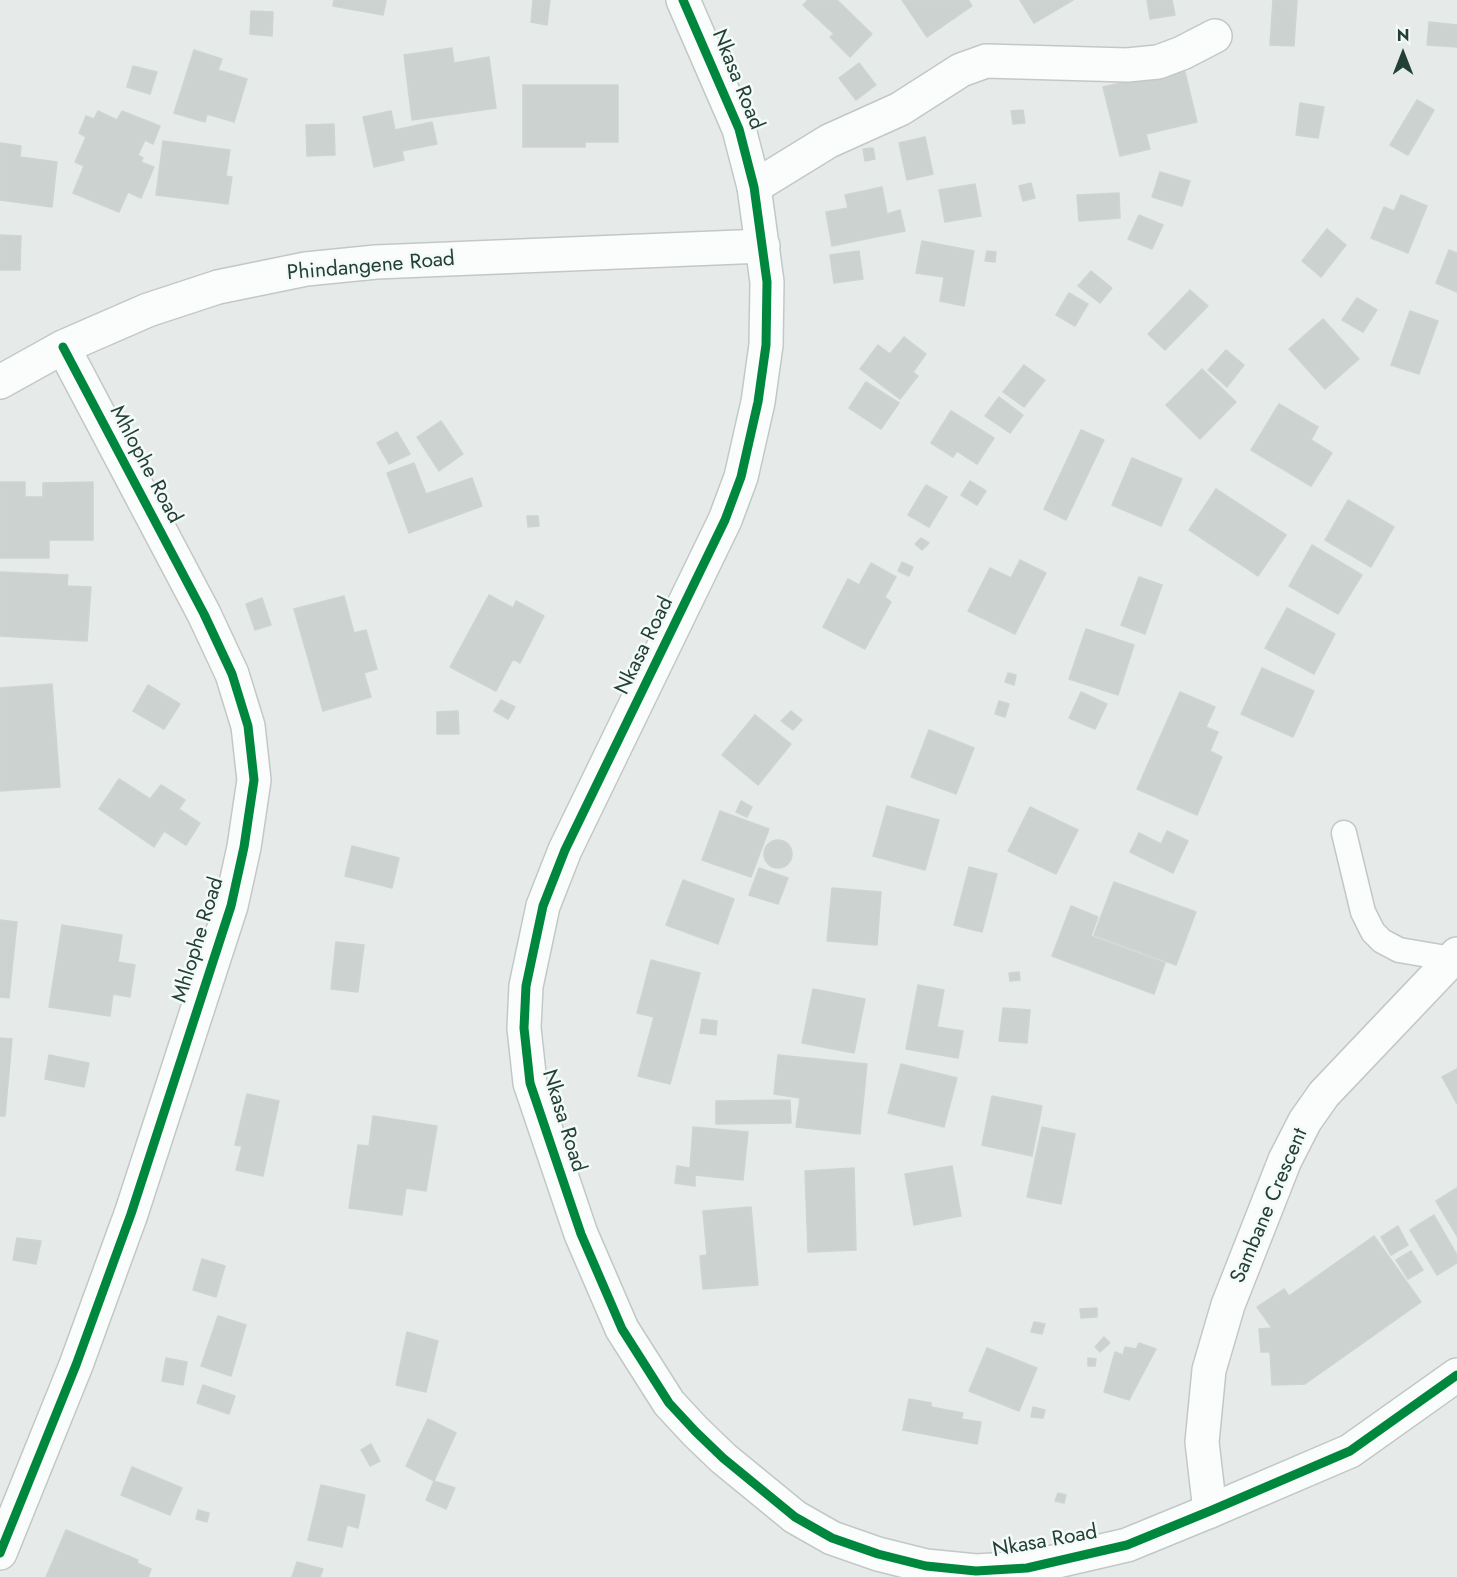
<!DOCTYPE html>
<html>
<head>
<meta charset="utf-8">
<style>
  body { margin:0 }
  #map { position:relative; width:1457px; height:1577px; overflow:hidden; background:#e6ebe9; font-family:Jost,sans-serif }
  canvas { display:block }
  .north { position:absolute; left:1373px; top:24px; width:60px; height:60px; -webkit-text-stroke:4px #f4faf7; paint-order:stroke; rotate:0deg; font-size:16px; font-weight:700; line-height:24px; text-align:center; color:#224037 }
  .north::after { content:''; display:block; margin:auto; width:21px; height:27px; background:#224037; clip-path:polygon(50% 0,100% 100%,50% 72%,0 100%) }
</style>
</head>
<body>
<div id="map">
<canvas width="1457" height="1577"></canvas>
<div class="north">N</div>
</div>
<script>
const ctx = document.querySelector('canvas').getContext('2d');
ctx.lineJoin = 'round';
function fill(path, color) {
  ctx.fillStyle = color;
  ctx.fill(path, 'evenodd');
}
function toPath(rows) {
  const path = new Path2D();
  for (const r of rows) {
    if (r.length === 3) {
      path.moveTo(r[0] + r[2], r[1]);
      path.arc(r[0], r[1], r[2], 0, 2 * Math.PI);
      continue;
    }
    path.moveTo(r[0], r[1]);
    for (let i = 2; i < r.length; i += 2) path.lineTo(r[i], r[i + 1]);
  }
  return path;
}
function trace(path, color, width, dash) {
  ctx.strokeStyle = color;
  ctx.lineWidth = width;
  ctx.lineCap = dash ? 'butt' : 'round';
  ctx.setLineDash(dash || []);
  ctx.stroke(path);
}
function drawText(font, color, halo, rows, align = 'center') {
  ctx.font = font + ' Jost,sans-serif';
  ctx.lineWidth = 5;
  ctx.setLineDash([]);
  ctx.textBaseline = 'middle';
  ctx.strokeStyle = halo;
  ctx.fillStyle = color;
  for (const [text, x, y, turn = 0] of rows) {
    ctx.save();
    ctx.translate(x, y);
    ctx.rotate((+turn || 0) * Math.PI / 180);
    ctx.textAlign = isNaN(turn) ? turn : align;
    if (halo) ctx.strokeText(text, 0, 0);
    ctx.fillText(text, 0, 0);
    ctx.restore();
  }
}
const building = toPath([
  [334,0,386,0,383,15,333,6,334,0],
  [533,0,550,0,547,25,531,22,533,0],
  [808,0,837,0,872,34,850,57,830,37,834,34,803,5,808,0],
  [902,0,968,0,972,6,927,37,902,0],
  [1020,0,1073,0,1034,23,1020,0],
  [1147,0,1172,0,1175,15,1150,19,1147,0],
  [1273,0,1297,0,1294,46,1270,45,1273,0],
  [251,11,273,12,272,36,250,34,251,11],
  [1429,22,1457,25,1457,47,1427,45,1429,22],
  [452,48,454,63,489,57,496,108,412,120,404,55,452,48],
  [194,50,222,59,218,70,247,79,234,122,207,114,205,122,174,113,194,50],
  [859,63,876,85,856,100,839,78,859,63],
  [133,66,157,72,150,94,127,87,133,66],
  [1184,68,1197,122,1146,134,1150,149,1120,156,1103,87,1184,68],
  [523,85,618,85,618,142,585,142,585,147,523,147,523,85],
  [1417,100,1434,110,1408,155,1390,145,1417,100],
  [1300,103,1324,107,1318,138,1296,135,1300,103],
  [1023,110,1025,123,1013,124,1011,111,1023,110],
  [98,111,117,120,122,111,160,126,153,144,145,140,138,155,143,158,141,162,154,167,141,198,128,192,119,212,73,193,84,166,75,162,86,137,79,133,86,116,94,119,98,111],
  [391,111,395,130,432,122,437,144,402,151,404,160,374,167,363,117,391,111],
  [334,124,335,155,307,156,306,125,334,124],
  [925,137,933,174,907,180,899,143,925,137],
  [163,141,230,150,226,176,232,177,228,204,156,195,163,141],
  [0,143,21,146,20,157,57,162,52,207,0,200,0,143],
  [873,148,875,159,865,161,863,149,873,148],
  [1160,172,1190,181,1182,206,1152,197,1160,172],
  [1031,183,1035,198,1023,201,1019,186,1031,183],
  [975,184,981,216,945,222,939,190,975,184],
  [882,187,887,214,900,210,905,231,832,246,826,212,848,208,845,195,882,187],
  [1119,193,1120,218,1079,221,1077,195,1119,193],
  [1401,195,1427,206,1408,253,1371,238,1384,207,1394,211,1401,195],
  [1139,215,1163,225,1152,249,1128,239,1139,215],
  [1327,229,1346,245,1321,277,1302,261,1327,229],
  [0,235,21,236,20,270,0,270,0,235],
  [922,241,974,251,964,306,940,301,944,277,916,273,922,241],
  [1449,250,1457,253,1457,292,1436,283,1449,250],
  [859,251,863,279,834,283,830,255,859,251],
  [987,251,996,252,995,262,985,261,987,251],
  [1091,271,1112,288,1100,303,1078,286,1091,271],
  [1190,290,1208,306,1165,350,1148,334,1190,290],
  [1069,293,1088,304,1075,326,1056,315,1069,293],
  [1357,298,1377,310,1363,332,1342,320,1357,298],
  [1410,311,1438,321,1419,374,1391,365,1410,311],
  [1323,319,1359,359,1325,389,1289,349,1323,319],
  [904,337,926,354,913,372,918,376,900,399,860,369,878,345,890,354,904,337],
  [1226,350,1244,365,1227,387,1208,370,1226,350],
  [1024,365,1045,380,1024,407,1003,392,1024,365],
  [1202,369,1236,402,1200,439,1166,405,1202,369],
  [866,382,899,403,881,429,849,408,866,382],
  [999,397,1023,415,1010,433,985,416,999,397],
  [1279,404,1318,427,1311,440,1332,453,1311,486,1251,450,1279,404],
  [951,411,994,438,977,464,957,451,953,457,931,443,951,411],
  [441,421,463,454,439,471,417,437,441,421],
  [1081,430,1104,440,1066,520,1044,509,1081,430],
  [397,432,410,454,389,464,377,443,397,432],
  [1132,458,1182,479,1161,526,1112,505,1132,458],
  [414,463,426,494,472,478,482,506,409,533,387,473,414,463],
  [970,481,986,491,977,505,961,495,970,481],
  [0,482,25,482,25,497,43,497,43,483,93,482,93,540,49,540,49,558,0,558,0,482],
  [926,485,947,497,929,527,908,515,926,485],
  [1216,489,1286,535,1258,576,1189,530,1216,489],
  [1348,500,1394,527,1371,567,1325,540,1348,500],
  [527,516,538,516,539,526,528,527,527,516],
  [921,538,929,543,922,550,915,544,921,538],
  [1312,545,1362,575,1338,614,1289,586,1312,545],
  [1020,560,1046,573,1015,634,968,611,990,568,1011,578,1020,560],
  [902,562,913,567,909,576,898,571,902,562],
  [871,563,896,577,885,597,891,602,865,649,823,627,848,579,859,585,871,563],
  [0,572,68,575,67,586,91,587,87,641,0,636,0,572],
  [1139,577,1162,585,1145,634,1121,625,1139,577],
  [489,595,513,608,516,601,544,616,520,663,513,659,496,691,450,667,489,595],
  [344,596,354,633,366,630,377,669,364,673,371,697,323,711,294,609,344,596],
  [262,598,271,625,255,630,246,604,262,598],
  [1287,608,1335,634,1314,674,1265,648,1287,608],
  [1086,629,1134,645,1118,695,1069,679,1086,629],
  [1262,668,1314,691,1293,737,1241,714,1262,668],
  [1008,673,1016,675,1014,685,1005,682,1008,673],
  [52,684,60,787,0,791,0,688,52,684],
  [148,685,180,704,164,729,133,711,148,685],
  [1081,692,1107,704,1095,729,1069,718,1081,692],
  [1180,692,1215,707,1206,727,1218,732,1210,751,1222,757,1197,815,1137,789,1180,692],
  [501,700,515,707,508,719,494,711,501,700],
  [999,701,1009,704,1005,717,995,714,999,701],
  [458,711,459,734,437,734,437,712,458,711],
  [791,711,802,720,793,730,781,721,791,711],
  [755,715,791,744,758,785,722,755,755,715],
  [929,730,974,748,956,794,911,777,929,730],
  [119,779,150,799,161,785,185,800,179,809,200,823,186,845,164,831,154,847,99,809,119,779],
  [741,801,752,807,747,817,736,812,741,801],
  [887,806,939,820,925,870,873,856,887,806],
  [1030,807,1078,830,1056,874,1008,851,1030,807],
  [720,811,769,829,751,877,702,860,720,811],
  [1167,831,1188,841,1173,873,1130,852,1139,833,1161,844,1167,831],
  [778,854,14],
  [352,846,399,858,392,888,345,876,352,846],
  [969,867,997,874,982,932,954,925,969,867],
  [759,868,788,878,778,904,749,895,759,868],
  [683,880,734,899,718,944,666,925,683,880],
  [1114,882,1196,912,1176,965,1094,935,1114,882],
  [832,888,881,892,877,945,827,941,832,888],
  [1071,906,1098,917,1091,936,1165,963,1154,994,1052,956,1071,906],
  [0,920,17,922,9,998,0,997,0,920],
  [62,925,122,935,118,962,135,965,130,997,113,994,110,1016,49,1007,62,925],
  [336,942,364,945,358,992,331,989,336,942],
  [651,960,700,973,670,1084,638,1076,654,1017,637,1013,651,960],
  [1019,972,1020,980,1010,981,1009,973,1019,972],
  [918,985,944,990,937,1027,963,1031,958,1058,906,1049,918,985],
  [813,989,865,999,854,1053,802,1043,813,989],
  [1003,1008,1030,1010,1027,1043,999,1041,1003,1008],
  [702,1019,717,1021,716,1035,700,1033,702,1019],
  [0,1038,12,1039,5,1116,0,1116,0,1038],
  [49,1055,89,1063,84,1087,45,1079,49,1055],
  [778,1055,867,1064,860,1134,796,1127,800,1098,774,1094,778,1055],
  [901,1064,957,1078,944,1127,888,1113,901,1064],
  [1457,1069,1457,1104,1442,1077,1457,1069],
  [247,1094,279,1101,263,1176,236,1170,242,1146,235,1145,247,1094],
  [992,1096,1042,1106,1032,1156,982,1145,992,1096],
  [790,1100,791,1123,716,1124,716,1101,790,1100],
  [373,1116,437,1126,426,1191,406,1188,402,1215,349,1208,358,1145,369,1146,373,1116],
  [693,1127,748,1132,743,1180,695,1175,695,1186,675,1183,677,1166,690,1168,693,1127],
  [1042,1127,1075,1134,1061,1204,1027,1197,1042,1127],
  [952,1166,961,1216,914,1225,905,1174,952,1166],
  [854,1168,856,1250,808,1252,805,1171,854,1168],
  [1457,1188,1457,1236,1436,1201,1457,1188],
  [751,1207,758,1285,703,1289,700,1256,707,1255,703,1211,751,1207],
  [1434,1215,1457,1255,1457,1263,1437,1275,1410,1230,1434,1215],
  [1398,1226,1408,1245,1391,1255,1381,1237,1398,1226],
  [1374,1236,1421,1302,1305,1384,1272,1385,1270,1352,1261,1352,1259,1329,1272,1328,1257,1307,1284,1289,1289,1296,1374,1236],
  [17,1238,41,1241,36,1264,13,1260,17,1238],
  [1411,1251,1423,1270,1408,1279,1396,1260,1411,1251],
  [202,1259,225,1266,216,1297,193,1290,202,1259],
  [1097,1308,1097,1317,1081,1318,1080,1309,1097,1308],
  [218,1316,246,1325,231,1376,201,1366,218,1316],
  [1034,1322,1045,1324,1042,1334,1031,1332,1034,1322],
  [407,1332,438,1341,426,1392,396,1385,407,1332],
  [1104,1337,1110,1343,1100,1352,1095,1347,1104,1337],
  [1139,1343,1156,1349,1129,1400,1104,1392,1115,1352,1123,1355,1125,1347,1136,1349,1139,1343],
  [987,1348,1037,1368,1019,1411,969,1391,987,1348],
  [166,1358,187,1362,183,1385,162,1381,166,1358],
  [1088,1358,1096,1359,1095,1366,1088,1366,1088,1358],
  [203,1385,235,1396,229,1414,197,1403,203,1385],
  [909,1399,931,1403,931,1407,963,1413,961,1419,981,1422,977,1444,903,1430,909,1399],
  [1033,1407,1045,1410,1043,1418,1031,1417,1033,1407],
  [428,1419,456,1433,434,1481,406,1466,428,1419],
  [371,1444,380,1461,370,1466,361,1450,371,1444],
  [132,1467,182,1488,170,1515,121,1495,132,1467],
  [434,1481,455,1488,446,1509,426,1500,434,1481],
  [321,1485,365,1495,358,1528,347,1525,342,1547,308,1540,321,1485],
  [1058,1493,1066,1495,1064,1503,1055,1501,1058,1493],
  [198,1510,209,1513,207,1522,196,1519,198,1510],
  [66,1530,138,1560,137,1563,151,1569,148,1577,46,1577,66,1530],
  [297,1562,323,1569,320,1577,292,1577,297,1562]
]);
fill(building, '#ccd2d0');
trace(building, '#ced4d2', 1.5);
const lane = toPath([
  [1344,833,1363,912,1373,932,1382,941,1399,950,1452,959]
]);
const street = toPath([
  [754,187,829,141,900,109,961,70,986,61,1127,65,1158,62,1182,53,1215,36],
  [0,382,63,347,148,310,218,287,306,269,376,262,763,246],
  [1210,1511,1202,1442,1209,1370,1228,1305,1285,1160,1305,1121,1324,1094,1457,954],
  [0,1553,76,1365,131,1214,231,906,244,847,254,780,248,726,232,674,204,614,63,347]
]);
const secondary = toPath([
  [683,0,739,129,754,187,767,282,766,345,758,402,741,477,725,520,565,850,543,906,526,986,524,1028,530,1083,581,1234,622,1329,669,1403,695,1431,723,1458,795,1517,832,1538,878,1554,926,1566,976,1571,1027,1568,1127,1545,1210,1511,1350,1451,1457,1375]
]);
trace(lane, '#c3c8c6', 27);
trace(street, '#c3c8c6', 36);
trace(secondary, '#c1c9c6', 36);
trace(lane, '#fbfcfc', 24);
trace(street, '#fbfcfc', 33);
trace(secondary, '#fbfcfc', 33);
trace(toPath([
  [683,0,739,129,754,187,767,282,766,345,758,402,741,477,725,520,565,850,543,906,526,986,524,1028,530,1083,581,1234,622,1329,669,1403,695,1431,723,1458,795,1517,832,1538,878,1554,926,1566,976,1571,1027,1568,1127,1545,1210,1511,1350,1451,1457,1375],
  [0,1553,76,1365,131,1214,231,906,244,847,254,780,248,726,232,674,204,614,63,347]
]), '#00873e', 9);
drawText('21px', '#224037', '#f4faf7', [
  ["Nkasa Road",737,80,68],
  ["Phindangene Road",371,267,-5],
  ["Mhlophe Road",145,465,62],
  ["Nkasa Road",645,646,-64],
  ["Mhlophe Road",199,940,-73],
  ["Nkasa Road",563,1121,73],
  ["Sambane Crescent",1270,1206,-67],
  ["Nkasa Road",1045,1542,-10]
]);
</script>
</body>
</html>
